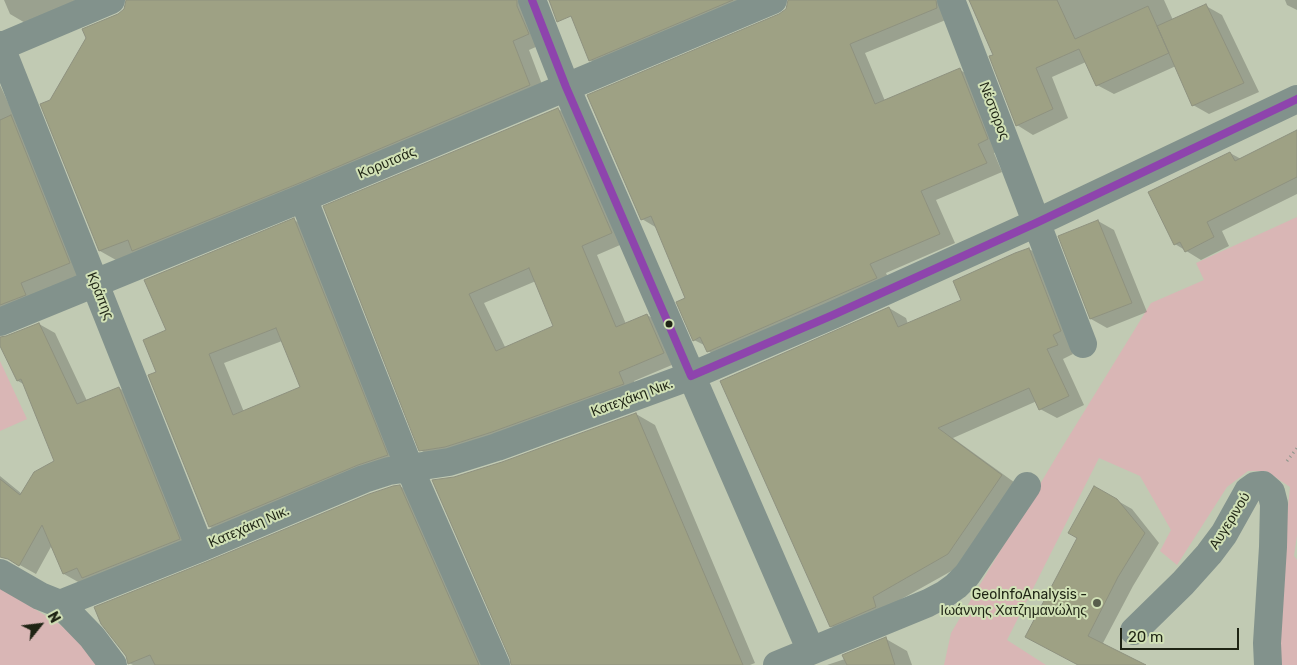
<!DOCTYPE html>
<html>
<head>
<meta charset="utf-8">
<style>
  body { margin:0 }
  #map { position:relative; width:1297px; height:665px; overflow:hidden; background:#c1cab3; font-family:Rubik,sans-serif }
  canvas { display:block }
  .north { position:absolute; left:15px; top:600px; width:50px; height:50px; -webkit-text-stroke:4px #d1e1b6; paint-order:stroke; rotate:61deg; font-size:14px; font-weight:700; line-height:20px; text-align:center; color:#1f2414 }
  .north::after { content:''; display:block; margin:auto; width:18px; height:22px; background:#1f2414; clip-path:polygon(50% 0,100% 100%,50% 72%,0 100%) }
  .scale { position:absolute; left:1120px; top:628px; width:119px; height:22px; box-sizing:border-box; border:2px solid #1f2414; border-top:0; padding-left:6px; font-size:15px; line-height:18px; white-space:nowrap; color:#1f2414; -webkit-text-stroke:4px #d1e1b6; paint-order:stroke }
</style>
</head>
<body>
<div id="map">
<canvas width="1297" height="665"></canvas>
<div class="north">N</div>
<div class="scale">20 m</div>
</div>
<script>
const ctx = document.querySelector('canvas').getContext('2d');
ctx.lineJoin = 'round';
function fill(path, color) {
  ctx.fillStyle = color;
  ctx.fill(path, 'evenodd');
}
function toPath(rows) {
  const path = new Path2D();
  for (const r of rows) {
    path.moveTo(r[0], r[1]);
    for (let i = 2; i < r.length; i += 2) path.lineTo(r[i], r[i + 1]);
  }
  return path;
}
function trace(path, color, width, dash) {
  ctx.strokeStyle = color;
  ctx.lineWidth = width;
  ctx.lineCap = dash ? 'butt' : 'round';
  ctx.setLineDash(dash || []);
  ctx.stroke(path);
}
function drawText(font, color, halo, rows, align = 'center') {
  ctx.font = font + ' Rubik,sans-serif';
  ctx.lineWidth = 4;
  ctx.setLineDash([]);
  ctx.textBaseline = 'middle';
  ctx.strokeStyle = halo;
  ctx.fillStyle = color;
  for (const [text, x, y, turn = 0] of rows) {
    ctx.save();
    ctx.translate(x, y);
    ctx.rotate((+turn || 0) * Math.PI / 180);
    ctx.textAlign = isNaN(turn) ? turn : align;
    if (halo) ctx.strokeText(text, 0, 0);
    ctx.fillText(text, 0, 0);
    ctx.restore();
  }
}
fill(toPath([
  [1297,217,1297,535,1294,556,1297,560,1297,665,1280,665,1280,585,1290,487,1266,471,1248,471,1227,487,1177,565,1160,551,1171,530,1140,476,1099,458,1007,640,1046,665,944,665,951,633,1058,454,1151,303,1204,280,1196,263],
  [0,361,27,419,0,431],
  [0,587,62,626,82,643,97,665,0,665]
]), '#d9b6b5');
fill(toPath([
  [4,0,109,0,27,24,10,14],
  [127,0,519,0,538,46,529,50,546,95,116,260,100,251,51,101,124,11],
  [566,0,770,0,606,69,590,60],
  [790,0,955,0,953,17,865,53,885,101,960,70,976,79,1003,149,994,153,1002,172,936,200,955,243,886,273,892,287,724,361,708,351,706,346,694,340,687,298,657,228,642,219,780,15,787,10],
  [971,0,1164,0,1173,20,1206,6,1222,15,1259,92,1209,114,1193,105,1176,66,1114,94,1097,85,1086,62,1052,77,1068,118,1033,135,1017,125,995,55],
  [1285,0,1297,0,1297,10,1287,5],
  [0,85,87,273,0,323],
  [558,109,574,118,627,242,597,255,626,324,647,315,663,324,679,362,634,381,639,393,436,459,420,450,325,207],
  [536,281,555,326,506,349,484,303],
  [1297,132,1297,194,1222,231,1229,246,1201,260,1175,244,1230,153,1241,159],
  [294,220,310,229,403,464,225,536,210,527,157,372,167,331],
  [282,341,301,388,244,412,224,363],
  [1098,221,1114,230,1147,312,1107,328,1091,319,1060,237],
  [1029,249,1046,258,1069,344,1073,354,1063,359,1084,405,1057,418,1040,409,1037,401,953,438,1018,485,964,564,889,606,847,635,831,626,889,308,906,318,908,324,963,300],
  [39,324,55,333,87,401,119,388,135,397,195,548,80,583,64,574,52,545,36,574,0,554,0,476,22,494,55,461,25,385,18,381,0,343,0,338,6,338],
  [636,414,655,425,755,663,750,665,513,665,454,478,502,463],
  [400,486,419,497,492,665,133,665,129,663],
  [1095,488,1132,509,1159,543,1133,586,1103,643,1134,665,1079,665,1079,538],
  [886,639,907,651,912,665,827,665,845,659]
]), '#0003');
const building = toPath([
  [126,0,517,0,517,6,529,34,513,41,530,85,297,184,132,251,128,240,99,251,40,104,50,100,86,38,82,29,118,14,124,9,126,0],
  [549,0,733,0,589,61,571,16,557,22,549,0],
  [788,0,936,0,937,8,850,44,875,104,960,68,988,139,978,144,987,163,921,191,940,234,870,264,877,278,707,352,700,337,693,341,676,302,685,298,651,216,641,220,587,95,779,14,786,9,788,0],
  [969,0,1057,0,1075,39,1148,6,1169,53,1096,86,1079,49,1036,68,1053,109,1016,126,989,56,993,55,969,0],
  [1206,4,1244,83,1192,106,1157,26,1206,4],
  [558,108,612,233,582,246,616,327,647,314,664,353,619,372,624,384,492,432,445,447,419,451,323,206,558,108],
  [529,268,553,326,496,351,469,294,529,268],
  [11,115,70,263,21,283,26,295,0,305,0,120,11,115],
  [1297,130,1297,177,1207,222,1214,237,1185,252,1180,242,1174,245,1148,192,1230,152,1235,161,1297,130],
  [294,218,388,455,358,465,209,527,148,375,156,372,143,340,166,330,144,280,294,218],
  [276,328,300,387,233,415,209,354,276,328],
  [1098,220,1132,303,1090,319,1058,236,1098,220],
  [1029,248,1061,331,1053,335,1058,345,1047,349,1069,396,1039,410,1029,388,938,428,1002,475,948,554,873,597,876,607,830,627,720,381,889,307,898,327,961,300,953,281,1015,253,1029,248],
  [39,323,77,404,119,387,180,539,82,578,77,568,63,574,42,525,19,566,8,559,0,557,0,479,20,495,34,472,54,461,21,379,17,381,0,346,0,337,6,336,39,323],
  [636,413,743,665,511,665,510,659,432,480,454,477,502,462,636,413],
  [400,485,479,665,155,665,150,655,128,664,126,656,101,624,94,607,206,562,369,494,393,486,400,485],
  [1094,486,1117,499,1145,533,1118,577,1088,636,1146,665,1078,665,1025,637,1077,538,1068,533,1094,486],
  [886,637,895,665,847,665,842,655,886,637]
]);
fill(building, '#9ea184');
trace(building, '#8e917f', 1);
trace(toPath([
  [1287,461,1297,448]
]), '#8a958a', 3, [1, 4]);
trace(toPath([
  [532,0,566,87,811,651],
  [951,0,1083,344],
  [0,45,200,548],
  [0,47,111,0],
  [303,198,409,467,496,665],
  [0,322,303,198,773,0],
  [0,573,40,596,60,604,92,637,113,665],
  [60,604,200,548,364,479,389,471,449,462,497,447,691,376,833,315,1036,223,1297,99],
  [1134,631,1183,583,1209,554,1224,534,1248,491,1255,486,1263,485,1271,492,1274,504,1273,547,1267,643,1268,665],
  [777,665,928,603,945,594,956,586,967,575,1027,486]
]), '#82928c', 28);
trace(toPath([
  [532,0,566,87,691,376,833,315,1036,223,1297,99]
]), '#8e44ad', 8);
for (const [x, y, r, color] of [
  [669,324,4.5,"#1f2414"],
  [1097,603,5,"#585e4c"]
]) {
  const dot = new Path2D();
  dot.arc(x, y, r, 0, 2 * Math.PI);
  ctx.fillStyle = color;
  ctx.fill(dot);
  trace(dot, '#d1e1b6', 2);
}
drawText('14px', '#1f2414', '#d1e1b6', [
  ["Νέστορος",994,111,69],
  ["Κορυτσάς",387,163,-23],
  ["Κράπης",100,296,68],
  ["Κατεχάκη Νικ.",632,398,-20],
  ["Αυγερινού",1230,521,-58],
  ["Κατεχάκη Νικ.",249,527,-23]
]);
drawText('14px', '#1f2414', '#d1e1b6', [
  ["GeoInfoAnalysis -",1087,595],
  ["Ιωάννης Χατζημανώλης",1087,611]
], 'right');
</script>
</body>
</html>
